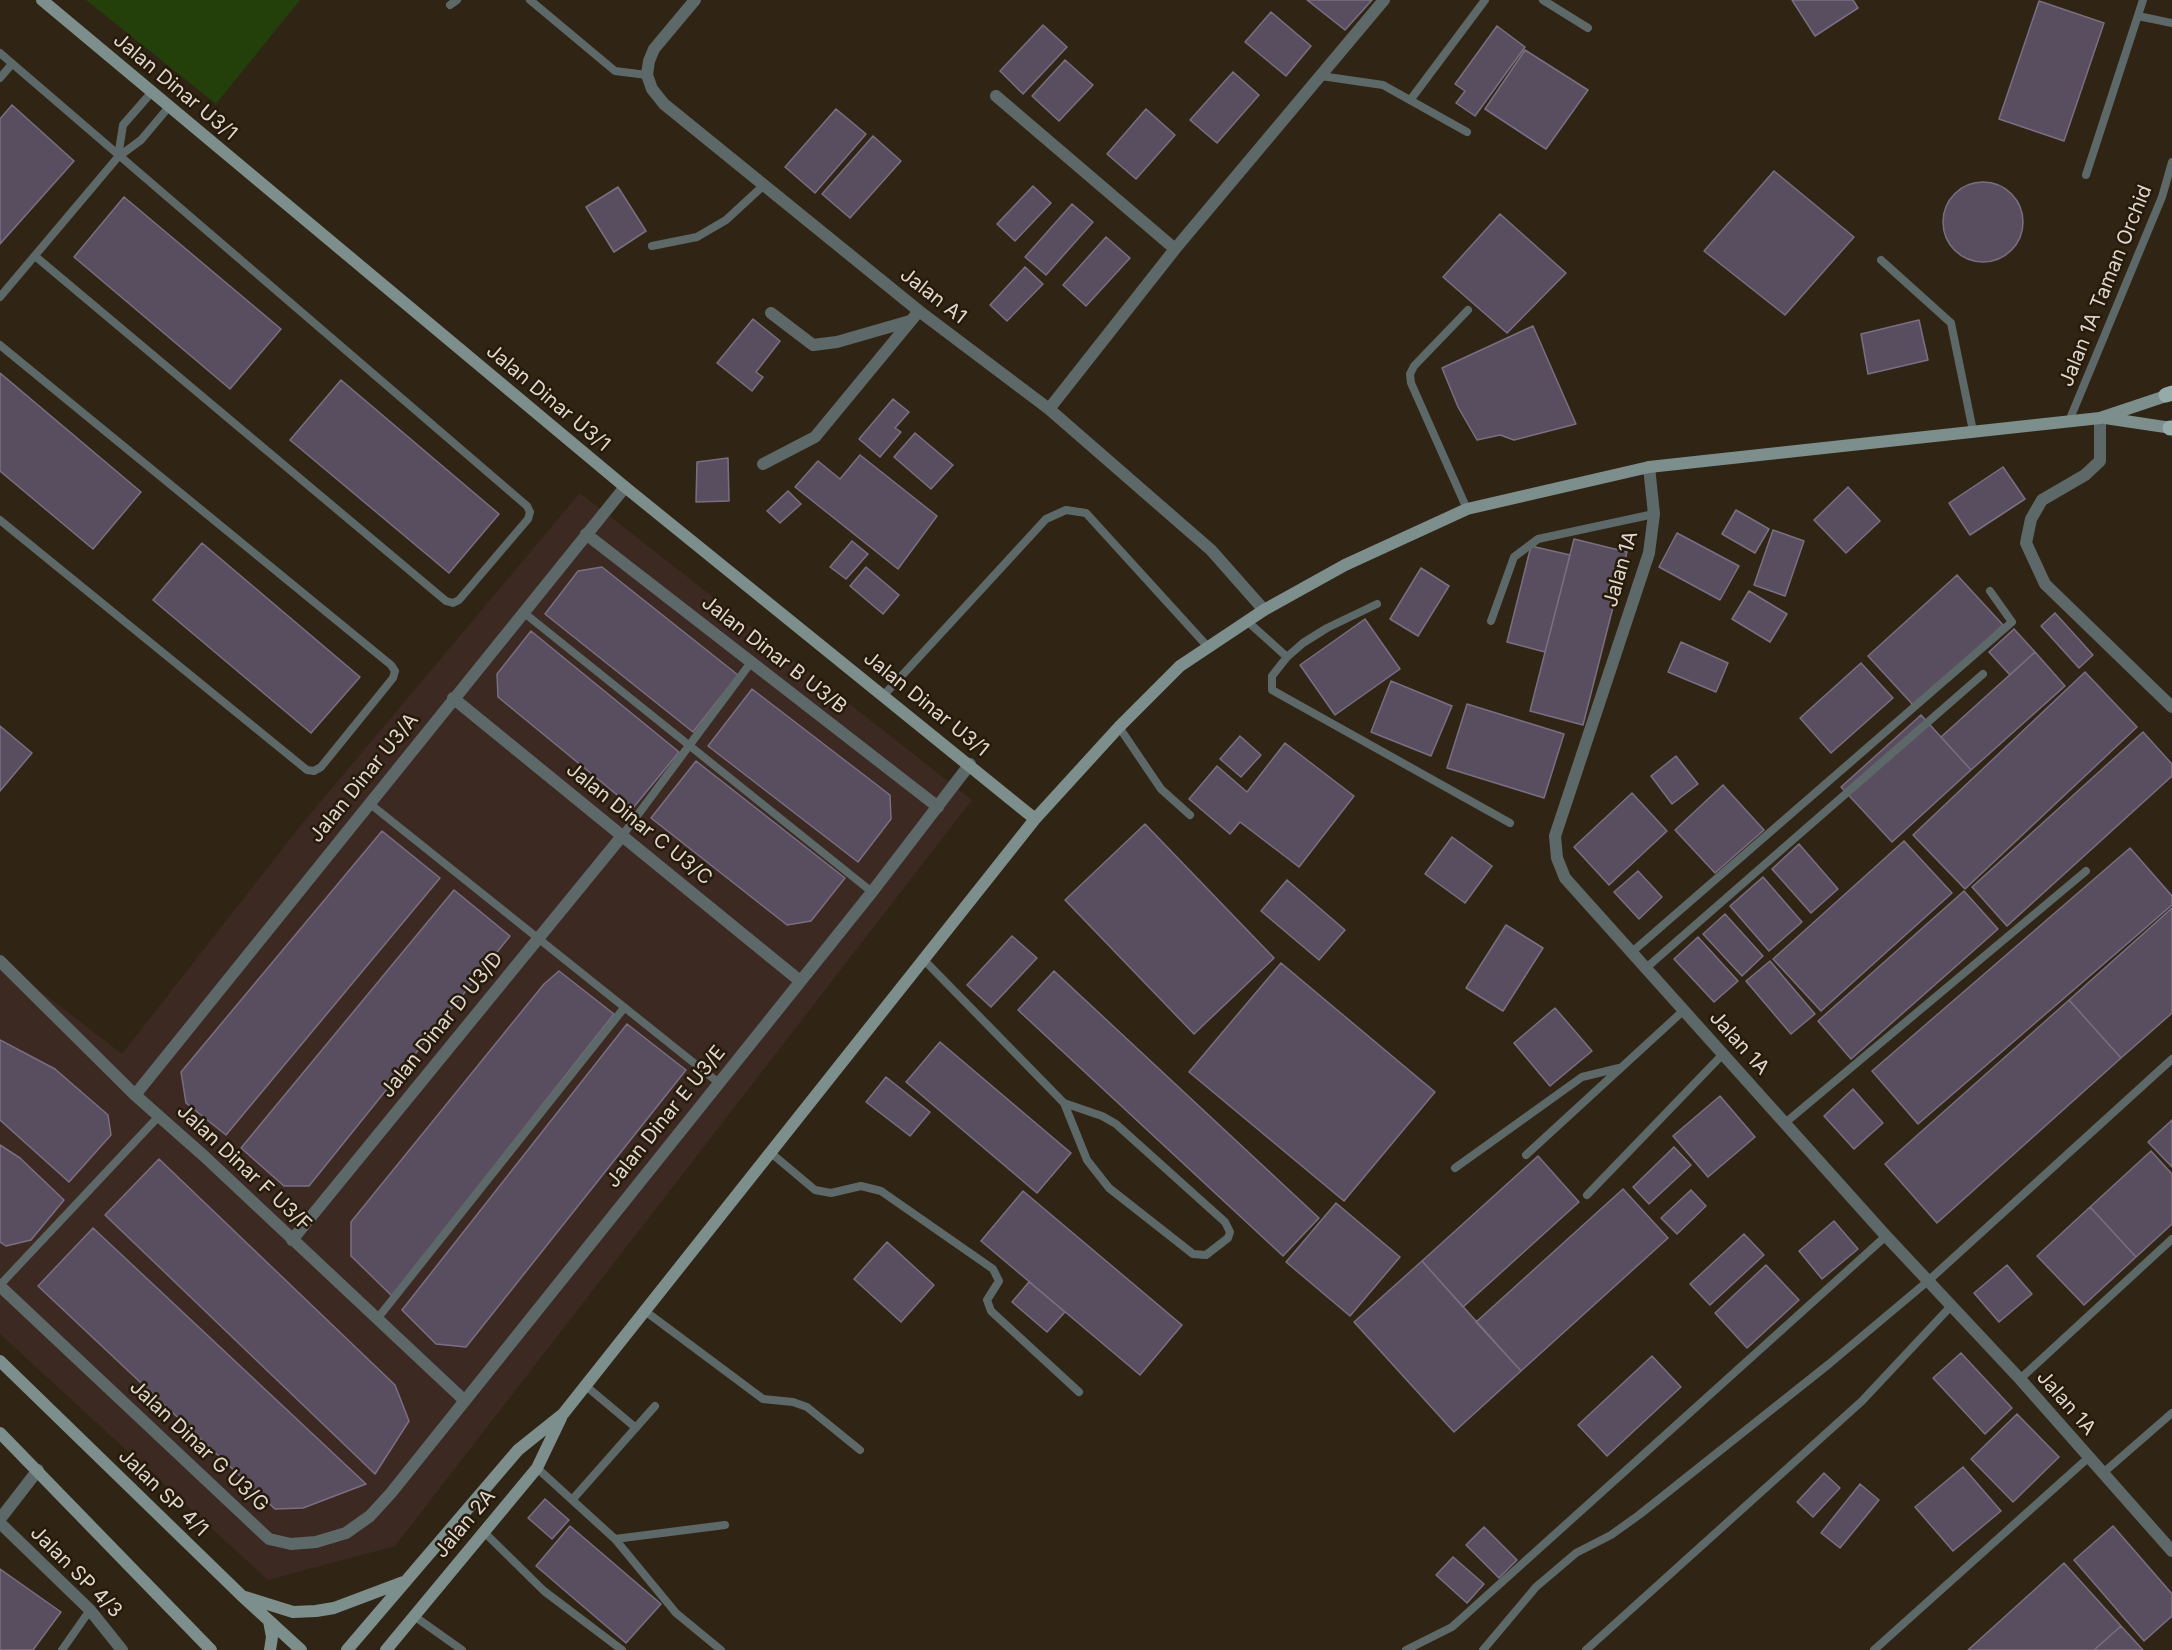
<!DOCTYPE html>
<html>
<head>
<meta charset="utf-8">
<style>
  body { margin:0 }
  canvas { display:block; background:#302414 }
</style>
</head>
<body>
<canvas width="2172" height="1650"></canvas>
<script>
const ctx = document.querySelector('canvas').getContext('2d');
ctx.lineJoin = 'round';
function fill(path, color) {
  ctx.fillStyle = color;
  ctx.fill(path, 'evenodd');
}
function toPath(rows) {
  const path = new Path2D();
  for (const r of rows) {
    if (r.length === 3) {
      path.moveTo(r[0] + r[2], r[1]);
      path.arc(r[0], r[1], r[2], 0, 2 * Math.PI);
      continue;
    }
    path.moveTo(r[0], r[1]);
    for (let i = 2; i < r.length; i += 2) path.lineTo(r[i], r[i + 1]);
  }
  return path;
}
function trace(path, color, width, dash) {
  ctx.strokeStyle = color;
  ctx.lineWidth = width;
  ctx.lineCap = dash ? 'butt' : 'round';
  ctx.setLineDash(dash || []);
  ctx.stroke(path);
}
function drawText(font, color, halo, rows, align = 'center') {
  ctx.font = font + ' Inter,sans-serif';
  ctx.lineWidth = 5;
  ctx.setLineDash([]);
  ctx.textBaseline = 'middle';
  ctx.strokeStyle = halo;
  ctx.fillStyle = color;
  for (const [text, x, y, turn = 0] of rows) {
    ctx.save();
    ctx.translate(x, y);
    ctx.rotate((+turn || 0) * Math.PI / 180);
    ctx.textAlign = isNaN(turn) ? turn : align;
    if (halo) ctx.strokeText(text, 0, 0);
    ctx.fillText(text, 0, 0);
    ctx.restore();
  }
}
fill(toPath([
  [580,493,972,800,395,1546,268,1580,0,1334,0,960,122,1054,301,825]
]), '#3b2922');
fill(toPath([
  [86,0,300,0,216,104]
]), '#233f0a');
const building = toPath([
  [1307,0,1372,0,1345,30,1307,0],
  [1792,0,1853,0,1858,8,1815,36,1792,0],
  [2039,1,2104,23,2064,141,1999,119,2039,1],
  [1271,12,1311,46,1286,76,1245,42,1271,12],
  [1043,25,1067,47,1023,94,1000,71,1043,25],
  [1497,26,1525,47,1475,116,1456,103,1465,91,1455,84,1497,26],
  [1525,50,1588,90,1546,149,1485,109,1525,50],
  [1065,60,1093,85,1059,121,1032,96,1065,60],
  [1233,72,1259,95,1217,143,1190,120,1233,72],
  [12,105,74,161,0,244,0,119,12,105],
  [836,109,866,134,815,193,785,167,836,109],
  [1146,109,1175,135,1136,179,1107,154,1146,109],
  [873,136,901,161,850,218,822,194,873,136],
  [1774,171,1854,237,1785,315,1704,251,1774,171],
  [1983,222,40],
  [1033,186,1051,203,1015,241,997,224,1033,186],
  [618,187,646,231,614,252,586,207,618,187],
  [124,197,281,329,230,389,74,257,124,197],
  [1072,204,1093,222,1046,275,1025,257,1072,204],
  [1500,214,1566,273,1507,333,1443,277,1500,214],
  [1106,237,1130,258,1086,306,1063,285,1106,237],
  [1025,267,1043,284,1007,321,990,305,1025,267],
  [753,319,780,341,756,372,763,377,752,391,717,363,753,319],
  [1919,320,1928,360,1868,374,1861,334,1919,320],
  [1533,326,1576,424,1514,440,1500,435,1477,440,1458,407,1442,368,1533,326],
  [0,373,141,492,93,549,0,471,0,373],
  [341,380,499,514,449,573,290,440,341,380],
  [893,399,909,412,895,428,901,432,880,457,859,439,893,399],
  [915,433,953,465,931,489,894,457,915,433],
  [860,455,937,516,898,569,795,487,818,461,840,479,860,455],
  [728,458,729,501,696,502,697,462,728,458],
  [2003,467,2025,499,1970,535,1949,503,2003,467],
  [1848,487,1880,521,1846,553,1814,520,1848,487],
  [788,491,801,504,780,523,767,511,788,491],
  [1736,510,1769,529,1755,553,1722,534,1736,510],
  [1773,530,1804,541,1785,596,1754,585,1773,530],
  [1677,533,1739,566,1720,600,1659,567,1677,533],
  [1574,539,1627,552,1583,725,1530,711,1574,539],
  [852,541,868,554,846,579,830,567,852,541],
  [202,543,360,677,311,733,153,600,202,543],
  [1531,546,1570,555,1545,652,1507,642,1531,546],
  [602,567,738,675,693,732,545,614,578,571,602,567],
  [866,567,899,595,883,614,850,586,866,567],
  [1421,568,1449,586,1418,636,1390,619,1421,568],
  [1957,575,2003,625,1914,706,1868,656,1957,575],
  [1749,591,1787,614,1770,642,1732,619,1749,591],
  [2055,613,2093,655,2079,668,2041,626,2055,613],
  [1365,619,1400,669,1335,715,1300,665,1365,619],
  [2014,629,2035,652,2010,675,1989,652,2014,629],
  [531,631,679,752,633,808,498,697,497,674,531,631],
  [1681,642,1728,663,1716,692,1668,672,1681,642],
  [2035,652,2065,686,1971,770,1941,737,2035,652],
  [1861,663,1893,698,1831,753,1800,718,1861,663],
  [2085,672,2137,727,1965,889,1913,835,2085,672],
  [1391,681,1452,706,1431,756,1371,732,1391,681],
  [752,689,890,795,891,819,858,862,708,746,752,689],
  [1467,704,1564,734,1544,798,1447,768,1467,704],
  [1921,715,1971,770,1892,842,1841,787,1921,715],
  [0,726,32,753,0,791,0,726],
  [2143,732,2172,764,2172,776,2007,926,1972,887,2143,732],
  [1240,736,1261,755,1241,777,1220,759,1240,736],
  [1285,743,1354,796,1299,867,1240,822,1230,834,1189,799,1217,766,1247,792,1285,743],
  [1676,756,1698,784,1672,804,1651,776,1676,756],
  [696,761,845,878,811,921,787,925,651,818,696,761],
  [1723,785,1764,830,1715,873,1675,830,1723,785],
  [1632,793,1667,831,1609,885,1574,847,1632,793],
  [1145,824,1274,958,1194,1034,1065,900,1145,824],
  [382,831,440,878,226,1135,186,1103,181,1072,382,831],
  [1452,837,1492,866,1465,903,1425,874,1452,837],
  [1904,841,1952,893,1821,1011,1773,959,1904,841],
  [1799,844,1838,889,1811,913,1772,869,1799,844],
  [2130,848,2172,896,2172,905,1918,1124,1872,1071,2130,848],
  [1638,871,1662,897,1639,919,1614,892,1638,871],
  [1763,877,1802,922,1769,951,1730,906,1763,877],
  [1287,880,1345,930,1319,960,1261,911,1287,880],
  [454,890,510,936,309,1186,284,1186,241,1148,454,890],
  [1964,891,1998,929,1851,1059,1818,1021,1964,891],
  [2172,908,2172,1013,2121,1058,2069,1000,2172,908],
  [1725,914,1763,956,1742,976,1703,934,1725,914],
  [1506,925,1543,948,1503,1011,1466,988,1506,925],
  [1012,936,1037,958,991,1007,967,985,1012,936],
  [1698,937,1738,981,1714,1002,1674,959,1698,937],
  [1770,961,1815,1014,1791,1034,1746,981,1770,961],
  [1281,963,1435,1092,1344,1201,1189,1072,1281,963],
  [559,971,614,1014,392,1296,351,1256,351,1222,544,984,559,971],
  [1054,971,1319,1218,1283,1256,1018,1010,1054,971],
  [2069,1000,2121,1058,1937,1223,1885,1164,2069,1000],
  [1555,1008,1592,1051,1550,1086,1514,1043,1555,1008],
  [627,1024,686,1070,466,1347,436,1344,402,1310,627,1024],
  [0,1040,55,1069,108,1115,111,1135,69,1182,0,1120,0,1040],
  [940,1042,1071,1153,1037,1193,906,1082,940,1042],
  [886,1077,930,1112,910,1136,866,1102,886,1077],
  [1853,1089,1883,1123,1854,1149,1824,1116,1853,1089],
  [1720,1096,1755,1137,1708,1177,1673,1136,1720,1096],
  [2172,1120,2172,1167,2148,1142,2172,1120],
  [0,1145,20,1158,64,1200,31,1240,6,1246,0,1242,0,1145],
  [1674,1147,1691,1165,1649,1204,1633,1187,1674,1147],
  [2151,1151,2172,1174,2172,1224,2136,1257,2090,1207,2151,1151],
  [1538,1156,1579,1202,1463,1307,1422,1261,1538,1156],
  [159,1159,395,1385,409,1421,375,1474,105,1215,159,1159],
  [1623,1189,1668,1238,1521,1371,1476,1322,1623,1189],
  [1691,1190,1706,1206,1677,1234,1661,1218,1691,1190],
  [1023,1191,1182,1325,1140,1375,981,1241,1023,1191],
  [1336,1203,1400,1257,1350,1316,1286,1262,1336,1203],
  [2090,1207,2136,1257,2084,1305,2037,1256,2090,1207],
  [1834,1221,1858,1249,1822,1279,1799,1251,1834,1221],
  [93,1228,366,1484,303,1508,275,1509,38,1286,93,1228],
  [1744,1234,1764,1255,1710,1305,1690,1284,1744,1234],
  [887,1242,934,1285,901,1322,854,1279,887,1242],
  [1422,1261,1521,1371,1454,1432,1354,1322,1422,1261],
  [1766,1265,1799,1300,1747,1348,1715,1313,1766,1265],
  [2007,1265,2032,1294,1999,1322,1974,1293,2007,1265],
  [1029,1282,1065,1312,1047,1332,1012,1302,1029,1282],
  [1961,1353,2012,1408,1985,1434,1933,1378,1961,1353],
  [1652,1356,1681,1387,1607,1456,1578,1425,1652,1356],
  [2017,1414,2059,1457,2013,1502,1971,1459,2017,1414],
  [1963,1467,2001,1511,1953,1551,1915,1507,1963,1467],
  [1824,1473,1840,1488,1813,1517,1797,1502,1824,1473],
  [1860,1484,1879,1500,1840,1548,1821,1533,1860,1484],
  [545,1499,569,1520,552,1539,528,1518,545,1499],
  [570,1526,661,1604,626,1643,536,1566,570,1526],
  [2113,1526,2172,1594,2172,1616,2144,1641,2074,1560,2113,1526],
  [1484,1527,1517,1560,1499,1578,1466,1545,1484,1527],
  [1453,1557,1484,1584,1467,1603,1436,1575,1453,1557],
  [2064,1563,2121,1626,2094,1650,1968,1650,2064,1563],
  [0,1569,61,1612,33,1650,0,1650,0,1569],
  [2121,1626,2143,1650,2094,1650,2121,1626]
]);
fill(building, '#594e60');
trace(building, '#7a6f82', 1.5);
trace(toPath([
  [530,0,615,71,647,75],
  [1543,0,1588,28],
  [450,5,457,0],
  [2138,16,2172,23],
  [0,53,527,506,530,512,528,519,459,600,453,603,446,601,35,256],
  [1321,76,1383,85,1467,132],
  [0,78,12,64],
  [1411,99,1485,0],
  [118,157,123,125,151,93],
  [2086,175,2143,0],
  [652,246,697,237,726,220,764,185],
  [1881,260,1951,323,1973,431],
  [0,297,118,157,141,140,168,108],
  [0,345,391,665,395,671,393,678,321,767,314,771,307,770,0,520],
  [2069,421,2162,197,2172,162],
  [1467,509,1411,383,1410,374,1414,366,1468,310],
  [1377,604,1327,628,1303,643,1287,657,1272,676,1272,690,1510,823],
  [523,612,872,892],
  [1247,621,1287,657],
  [1491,621,1514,557,1538,539,1654,514],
  [884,695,1046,519,1066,510,1086,513,1208,647],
  [1119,727,1161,789,1190,815],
  [369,803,719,1083],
  [622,836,752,661],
  [1632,952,2012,622,1990,591],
  [924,960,1064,1103,1102,1116,1116,1124,1225,1222,1230,1232,1228,1238,1206,1255,1193,1254,1109,1188,1087,1160,1064,1103],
  [1646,968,1983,674],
  [1785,1123,2086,871],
  [771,1153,815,1190,831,1193,861,1186,881,1191,993,1269,999,1281,987,1300,991,1311,1079,1392],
  [1526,1155,1684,1010],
  [1455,1168,1582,1077,1619,1068],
  [1587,1195,1723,1054],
  [0,1285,159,1116],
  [645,1311,763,1399,793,1402,807,1407,860,1450],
  [377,1319,624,1008],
  [2020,1379,2172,1239],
  [586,1386,636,1428],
  [537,1468,615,1539,676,1613,721,1650],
  [2103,1473,2172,1413],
  [572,1500,655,1406],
  [484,1532,544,1591,622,1650],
  [615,1539,725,1525],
  [414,1616,462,1650],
  [62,1650,90,1610],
  [1406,1650,1452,1627,1886,1236],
  [1483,1650,1536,1587,1576,1553,1611,1535,1639,1515,1829,1364,1928,1281,2172,1059],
  [1586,1650,1862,1401,1951,1306],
  [1874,1650,2088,1458]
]), '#5d6968', 8);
trace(toPath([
  [695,0,654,49,649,61,647,75,652,89,664,104,919,311,1049,409,1211,550,1264,610],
  [996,96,1175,249],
  [771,313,813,345,837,342,910,321],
  [1049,409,1175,249,1384,0],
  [2100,418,2100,461,2085,475,2042,500,2031,519,2026,543,2045,584,2172,707],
  [763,464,815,437,919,311],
  [1649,467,1654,514,1649,553,1555,836,1557,858,1565,878,1886,1236,2020,1379,2172,1551],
  [586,534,938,807],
  [453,698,800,981],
  [0,961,135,1095,204,1156,465,1401],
  [135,1095,625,487],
  [292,1240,622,836],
  [0,1286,269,1539,291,1544,316,1542,346,1533,370,1516,391,1493,872,892,970,764],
  [0,1519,38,1470],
  [0,1523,90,1610,122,1650]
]), '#5d6968', 12);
trace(toPath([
  [42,0,625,487,1035,819],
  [2105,418,2172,428],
  [0,1361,241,1595,301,1650],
  [0,1433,211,1650],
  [245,1597,293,1612,316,1611,334,1608,403,1582],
  [269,1621,272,1637,270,1650],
  [347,1650,518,1450,563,1414,1035,819,1119,727,1180,666,1264,610,1345,565,1467,509,1649,467,2100,418,2172,394],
  [386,1650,537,1468,561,1418]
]), '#7c8f8d', 12);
trace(toPath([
  [2166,395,2172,393],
  [2170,428,2172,428]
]), '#93aca9', 15);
drawText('20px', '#dfd7cd', '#261a0b', [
  ["Jalan Dinar U3/1",175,87,40],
  ["Jalan 1A Taman Orchid",2106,286,-68],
  ["Jalan A1",933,296,38],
  ["Jalan Dinar U3/1",548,398,40],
  ["Jalan 1A",1621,569,-74],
  ["Jalan Dinar B U3/B",774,655,38],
  ["Jalan Dinar U3/1",926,704,39],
  ["Jalan Dinar U3/A",364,778,-51],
  ["Jalan Dinar C U3/C",639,824,39],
  ["Jalan Dinar D U3/D",442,1025,-51],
  ["Jalan 1A",1739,1043,48],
  ["Jalan Dinar E U3/E",666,1117,-51],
  ["Jalan Dinar F U3/F",244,1168,43],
  ["Jalan 1A",2066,1403,49],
  ["Jalan Dinar G U3/G",199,1446,43],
  ["Jalan SP 4/1",163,1493,44],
  ["Jalan 2A",465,1524,-50],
  ["Jalan SP 4/3",76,1572,45]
]);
</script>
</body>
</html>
